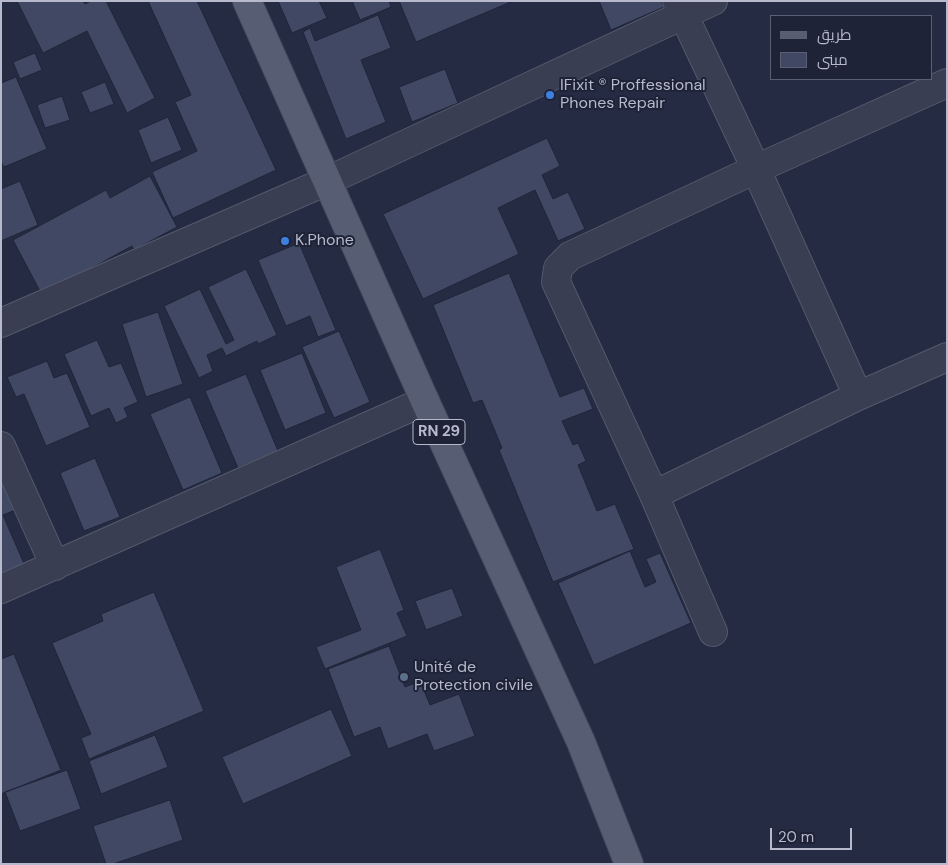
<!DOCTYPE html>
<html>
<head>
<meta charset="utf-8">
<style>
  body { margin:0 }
  #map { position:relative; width:948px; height:865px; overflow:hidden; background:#242b42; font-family:"DM Sans",Cairo,sans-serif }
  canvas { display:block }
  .frame { position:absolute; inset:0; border:2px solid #b6bacc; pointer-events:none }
  .legend { position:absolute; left:770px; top:15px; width:162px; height:65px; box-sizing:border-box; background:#1e2337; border:1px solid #5b5f73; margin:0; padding:6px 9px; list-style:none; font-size:15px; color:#b6bacc }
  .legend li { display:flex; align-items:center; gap:10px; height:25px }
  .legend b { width:25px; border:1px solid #5b5f73 }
  .scale { position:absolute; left:770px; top:828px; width:82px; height:22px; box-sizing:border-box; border:2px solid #b6bacc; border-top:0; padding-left:6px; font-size:15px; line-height:18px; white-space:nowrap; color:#b6bacc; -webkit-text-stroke:4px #1e2337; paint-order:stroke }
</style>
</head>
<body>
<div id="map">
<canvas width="948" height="865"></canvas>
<div class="frame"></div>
<ul class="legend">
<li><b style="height:6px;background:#575d72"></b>طريق</li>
<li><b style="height:14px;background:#404863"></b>مبنى</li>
</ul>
<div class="scale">20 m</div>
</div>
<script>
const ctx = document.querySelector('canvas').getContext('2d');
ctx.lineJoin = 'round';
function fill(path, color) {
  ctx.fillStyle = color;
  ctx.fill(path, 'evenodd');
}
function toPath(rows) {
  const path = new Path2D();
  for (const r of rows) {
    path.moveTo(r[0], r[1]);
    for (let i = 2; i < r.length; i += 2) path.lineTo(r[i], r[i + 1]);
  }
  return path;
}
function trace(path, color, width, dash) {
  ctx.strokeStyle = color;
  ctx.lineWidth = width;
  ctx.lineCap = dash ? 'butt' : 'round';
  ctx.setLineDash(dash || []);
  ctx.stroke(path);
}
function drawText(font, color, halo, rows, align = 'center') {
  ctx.font = font + ' "DM Sans",sans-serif';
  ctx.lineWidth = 4;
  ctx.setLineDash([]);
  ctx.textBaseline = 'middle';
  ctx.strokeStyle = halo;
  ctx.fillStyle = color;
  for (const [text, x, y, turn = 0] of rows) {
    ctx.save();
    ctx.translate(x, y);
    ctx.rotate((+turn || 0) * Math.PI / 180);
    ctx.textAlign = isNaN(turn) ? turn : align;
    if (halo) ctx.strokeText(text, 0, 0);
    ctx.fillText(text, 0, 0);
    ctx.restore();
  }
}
const building = toPath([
  [17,1,83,1,85,4,91,1,106,1,155,98,127,113,87,31,43,53,17,1],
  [148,1,197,1,276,170,173,218,152,172,197,151,175,102,191,95,148,1],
  [278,1,319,1,327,18,292,33,278,1],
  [352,1,389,1,391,7,360,20,352,1],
  [399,1,513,1,416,42,399,1],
  [599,1,661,1,664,7,611,30,599,1],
  [378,15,391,48,361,60,386,122,346,139,303,32,310,28,315,41,378,15],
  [35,53,42,70,20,79,13,62,35,53],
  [445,69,458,103,412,122,399,87,445,69],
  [16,77,47,149,4,167,1,162,1,83,16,77],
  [105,82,114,104,90,113,81,92,105,82],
  [62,96,70,120,45,128,37,105,62,96],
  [168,117,182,150,151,163,138,130,168,117],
  [547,138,560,166,542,175,553,199,568,192,585,229,558,241,535,190,498,208,519,254,423,299,383,214,547,138],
  [150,176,177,227,134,250,132,246,42,295,13,240,106,190,110,198,150,176],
  [20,181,38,225,1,241,1,189,20,181],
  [299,243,336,330,318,337,310,316,286,326,258,260,299,243],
  [246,269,277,335,258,344,257,341,226,356,222,348,207,355,213,371,199,378,164,306,200,289,226,344,234,340,208,287,246,269],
  [509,273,560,397,584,388,593,409,562,421,573,445,578,443,586,461,578,465,597,511,615,504,634,549,553,582,499,450,502,448,482,400,473,403,433,305,509,273],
  [158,312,183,384,146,397,122,324,158,312],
  [339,331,370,402,334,418,302,347,339,331],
  [97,340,109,367,121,363,138,402,124,408,128,417,116,423,109,408,91,416,64,354,97,340],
  [302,353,326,413,285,430,260,370,302,353],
  [47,361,54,378,67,373,90,427,46,446,24,394,16,397,7,377,47,361],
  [246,374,278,451,238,468,205,391,246,374],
  [190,397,222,473,183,490,150,414,190,397],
  [95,458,120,517,84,531,60,473,95,458],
  [1,471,18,509,3,515,25,566,1,577,1,471],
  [380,549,404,610,397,613,407,636,325,669,316,647,361,630,336,567,380,549],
  [630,551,645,587,656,582,646,559,660,553,691,623,594,665,558,583,630,551],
  [452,588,463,616,426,630,415,601,452,588],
  [154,592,204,711,89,759,81,738,91,734,52,643,103,621,101,614,154,592],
  [389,646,405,687,420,681,430,705,459,694,475,736,434,751,427,734,388,749,380,727,354,737,328,669,389,646],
  [14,654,61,770,1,794,1,659,14,654],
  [331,709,352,756,243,804,222,757,331,709],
  [155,735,168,767,101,794,89,761,155,735],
  [67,770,81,809,20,831,5,792,67,770],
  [170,800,183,840,113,864,106,864,93,826,170,800]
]);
fill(building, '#404863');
trace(building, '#202539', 1);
const street = toPath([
  [677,1,756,169,858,396],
  [1,323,327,181,713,1],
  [1,446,55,566],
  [654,495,858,396,947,357],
  [1,589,425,401],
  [713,632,654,495,556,282,558,268,570,256,756,169,947,83]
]);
const primary = toPath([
  [247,1,425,401,581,742,629,864]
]);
trace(street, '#54596c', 30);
trace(primary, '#43475b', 30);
trace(street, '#393e52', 28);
trace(primary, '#575d72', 28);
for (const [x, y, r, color] of [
  [550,95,5,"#3f7fe0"],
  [285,241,5,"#3f7fe0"],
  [404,677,5,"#5c6f8a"]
]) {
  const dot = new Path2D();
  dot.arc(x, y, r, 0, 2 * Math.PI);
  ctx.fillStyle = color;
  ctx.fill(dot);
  trace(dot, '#1e2337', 2);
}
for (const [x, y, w] of [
  [439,432,52]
]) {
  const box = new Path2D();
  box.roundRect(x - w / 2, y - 12.5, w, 25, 4);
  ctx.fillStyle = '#1e2337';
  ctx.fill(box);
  trace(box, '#b6bacc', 1);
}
drawText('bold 15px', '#b6bacc', null, [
  ["RN 29",439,432]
]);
drawText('16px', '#b6bacc', '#1e2337', [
  ["IFixit ® Proffessional",560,86],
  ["Phones Repair",560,104],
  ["K.Phone",295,241],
  ["Unité de",414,668],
  ["Protection civile",414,686]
], 'left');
</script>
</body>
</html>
